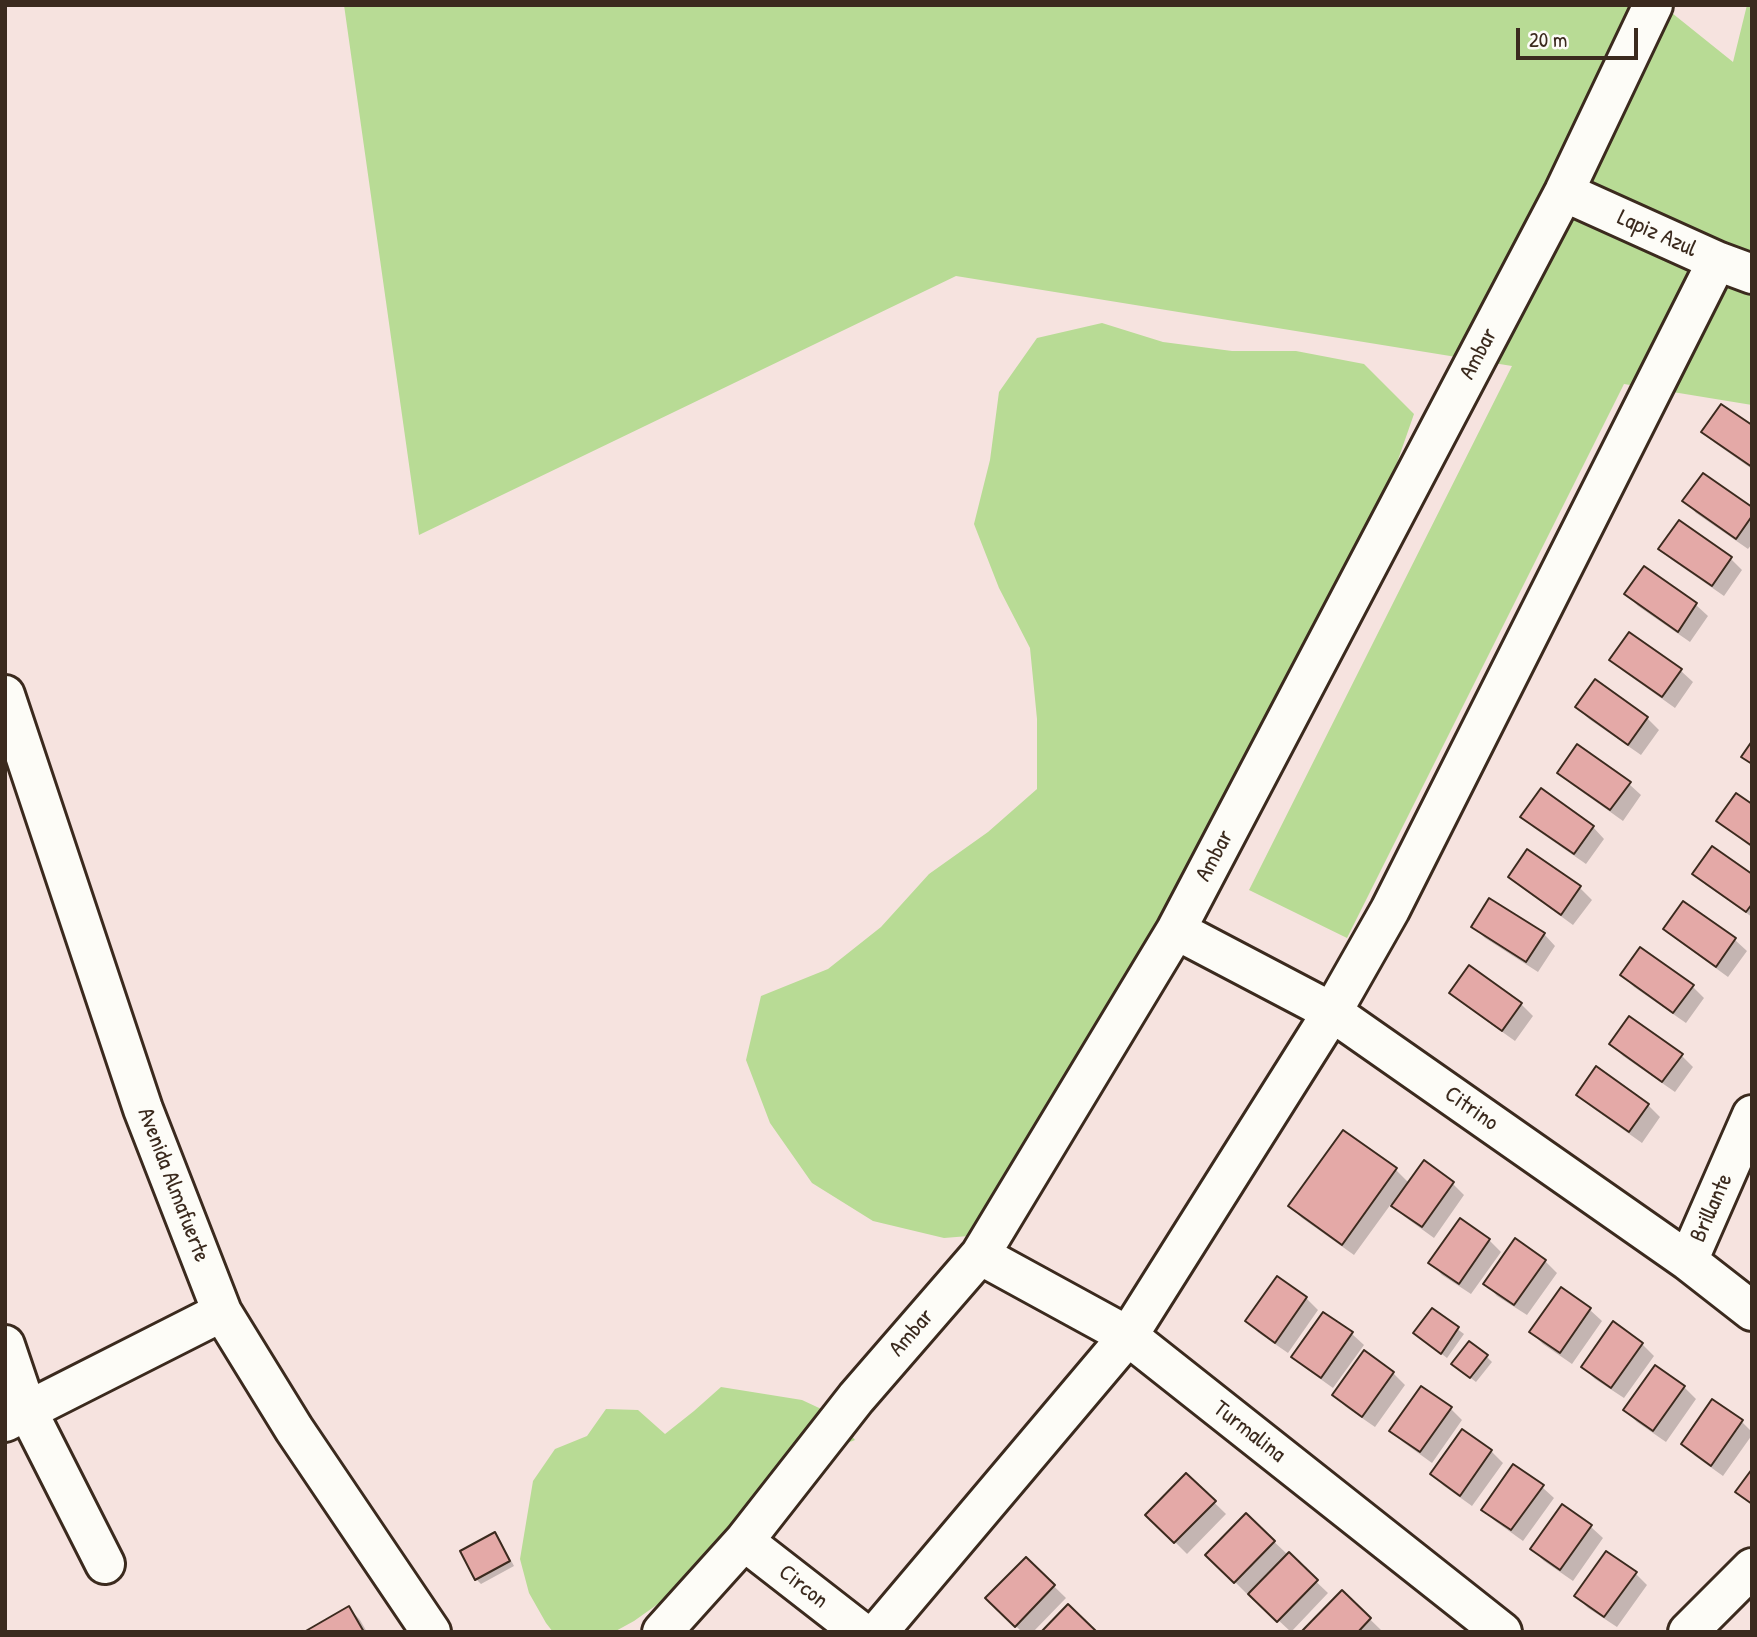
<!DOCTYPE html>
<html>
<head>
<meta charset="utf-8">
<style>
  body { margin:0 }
  #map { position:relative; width:1757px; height:1637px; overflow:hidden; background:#f6e3df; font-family:"Patrick Hand",sans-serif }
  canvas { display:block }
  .frame { position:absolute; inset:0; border:7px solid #3b2a1e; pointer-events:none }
  .scale { position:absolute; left:1516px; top:28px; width:122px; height:32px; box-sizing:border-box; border:4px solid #3b2a1e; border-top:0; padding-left:9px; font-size:21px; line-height:24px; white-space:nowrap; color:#3b2a1e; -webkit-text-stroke:5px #fdfcf7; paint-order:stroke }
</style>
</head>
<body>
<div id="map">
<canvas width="1757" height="1637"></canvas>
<div class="frame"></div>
<div class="scale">20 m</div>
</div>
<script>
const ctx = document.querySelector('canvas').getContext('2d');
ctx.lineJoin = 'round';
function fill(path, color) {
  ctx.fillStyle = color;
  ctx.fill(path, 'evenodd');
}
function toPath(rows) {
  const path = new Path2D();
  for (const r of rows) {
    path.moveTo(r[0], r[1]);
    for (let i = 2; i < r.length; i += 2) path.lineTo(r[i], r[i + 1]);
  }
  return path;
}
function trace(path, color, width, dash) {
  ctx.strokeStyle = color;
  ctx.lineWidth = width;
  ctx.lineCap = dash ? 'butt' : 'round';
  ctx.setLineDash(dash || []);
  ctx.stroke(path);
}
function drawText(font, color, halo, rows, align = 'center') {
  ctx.font = font + ' "Patrick Hand",sans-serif';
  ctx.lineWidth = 5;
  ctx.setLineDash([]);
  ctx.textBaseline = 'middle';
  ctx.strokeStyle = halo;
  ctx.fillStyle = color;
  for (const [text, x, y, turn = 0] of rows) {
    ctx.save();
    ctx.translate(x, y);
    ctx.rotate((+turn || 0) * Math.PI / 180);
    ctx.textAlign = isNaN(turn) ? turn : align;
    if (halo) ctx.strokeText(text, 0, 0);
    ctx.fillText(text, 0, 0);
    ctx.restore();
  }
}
fill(toPath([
  [344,5,1662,5,1733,62,1747,5,1752,5,1752,405,1624,384,1347,938,1249,890,1512,366,956,276,419,535],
  [1102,323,1163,342,1232,351,1296,351,1364,364,1414,414,1392,477,1363,536,1018,1232,944,1238,873,1221,812,1183,770,1123,746,1060,761,996,828,969,881,927,929,874,988,832,1037,789,1037,719,1030,648,999,588,974,524,990,460,999,392,1037,338],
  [721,1387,802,1400,832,1414,855,1440,824,1452,691,1576,665,1599,634,1621,614,1632,553,1632,546,1623,529,1593,520,1559,533,1481,555,1449,587,1436,606,1409,638,1410,665,1434,694,1411]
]), '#b8db95');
fill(toPath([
  [1752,427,1752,469,1715,443,1703,431],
  [1685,501,1752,509,1752,544,1748,549,1696,513],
  [1661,548,1731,559,1742,570,1724,596,1672,560],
  [1645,568,1696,605,1708,616,1690,642,1638,606,1626,594],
  [1630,634,1681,671,1693,682,1675,708,1623,671,1611,660],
  [1595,681,1647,718,1659,730,1641,755,1589,719,1577,707],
  [1559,772,1629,784,1641,795,1623,821,1571,784],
  [1752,806,1752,848,1718,821],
  [1523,817,1593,827,1604,839,1586,864,1534,828],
  [1528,851,1580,888,1592,900,1573,925,1522,888,1510,877],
  [1695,874,1752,876,1752,917,1706,885],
  [1683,903,1735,940,1747,951,1728,977,1677,940,1665,929],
  [1473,926,1544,934,1555,946,1538,972,1485,938],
  [1623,975,1692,986,1704,998,1686,1023,1634,987],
  [1451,993,1521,1004,1533,1016,1515,1041,1463,1004],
  [1612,1044,1681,1055,1693,1067,1675,1092,1623,1056],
  [1596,1069,1648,1105,1660,1117,1642,1143,1590,1106,1578,1094],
  [1343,1132,1396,1170,1409,1183,1452,1183,1464,1195,1434,1238,1405,1217,1391,1204,1354,1255,1302,1218,1290,1206],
  [1461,1220,1489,1240,1501,1252,1471,1294,1442,1275,1431,1263],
  [1545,1261,1557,1273,1527,1315,1497,1296,1486,1284],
  [1277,1278,1306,1298,1318,1310,1288,1353,1259,1333,1247,1321],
  [1561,1289,1590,1310,1602,1321,1572,1364,1543,1344,1531,1332],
  [1432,1310,1464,1334,1447,1358,1421,1338],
  [1323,1314,1352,1334,1364,1345,1333,1388,1305,1368,1293,1356],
  [1642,1344,1654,1356,1624,1398,1595,1379,1583,1367],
  [1487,1357,1492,1362,1476,1382,1459,1369],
  [1393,1373,1405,1385,1375,1427,1346,1407,1334,1395],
  [1684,1387,1696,1399,1666,1442,1637,1422,1625,1410],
  [1451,1409,1462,1420,1432,1463,1403,1442,1392,1431],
  [1741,1421,1752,1432,1752,1435,1723,1476,1695,1456,1683,1444],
  [1462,1432,1491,1451,1503,1463,1472,1506,1444,1486,1432,1474],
  [1186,1475,1226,1514,1187,1554,1148,1515],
  [1542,1487,1554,1498,1523,1541,1495,1521,1483,1509],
  [1562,1506,1591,1527,1603,1538,1573,1581,1544,1561,1532,1549],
  [1246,1515,1328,1593,1291,1632,1248,1592,1247,1594,1208,1555],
  [495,1535,500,1540,514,1566,481,1584,476,1579],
  [1026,1559,1066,1598,1033,1632,1022,1632,987,1598],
  [1635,1573,1647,1585,1617,1627,1588,1608,1576,1596],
  [1342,1592,1382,1631,1380,1632,1304,1632],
  [349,1608,360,1620,367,1632,307,1632]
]), '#0003');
const building = toPath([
  [1721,404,1752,425,1752,467,1701,432,1721,404],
  [1703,473,1752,507,1752,516,1736,539,1682,501,1703,473],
  [1679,520,1732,557,1712,586,1658,549,1679,520],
  [1644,566,1697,603,1678,632,1624,594,1644,566],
  [1629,632,1682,669,1662,697,1609,660,1629,632],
  [1595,679,1648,717,1628,745,1575,707,1595,679],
  [1752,741,1752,764,1741,757,1752,741],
  [1577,744,1631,782,1610,810,1557,773,1577,744],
  [1541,788,1594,826,1574,854,1520,817,1541,788],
  [1736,793,1752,804,1752,846,1716,821,1736,793],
  [1712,846,1752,874,1752,904,1746,912,1692,874,1712,846],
  [1527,849,1581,886,1561,915,1508,877,1527,849],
  [1489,898,1545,933,1526,962,1471,927,1489,898],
  [1683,901,1736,938,1716,967,1663,929,1683,901],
  [1640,947,1694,985,1673,1013,1620,975,1640,947],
  [1469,965,1522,1003,1502,1031,1449,993,1469,965],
  [1629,1016,1683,1054,1662,1082,1609,1044,1629,1016],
  [1596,1066,1649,1104,1629,1132,1576,1095,1596,1066],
  [1343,1130,1397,1168,1342,1245,1288,1206,1343,1130],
  [1424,1160,1454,1182,1422,1227,1391,1206,1424,1160],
  [1460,1218,1490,1239,1459,1284,1428,1263,1460,1218],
  [1515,1238,1546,1260,1514,1305,1483,1284,1515,1238],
  [1277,1276,1307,1297,1275,1343,1245,1321,1277,1276],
  [1561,1287,1591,1308,1560,1353,1529,1332,1561,1287],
  [1432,1308,1459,1327,1441,1354,1413,1333,1432,1308],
  [1323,1312,1353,1332,1321,1378,1291,1357,1323,1312],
  [1613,1321,1643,1343,1611,1388,1581,1367,1613,1321],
  [1469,1341,1488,1355,1470,1378,1451,1364,1469,1341],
  [1364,1350,1394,1372,1362,1417,1332,1395,1364,1350],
  [1655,1365,1685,1386,1653,1431,1623,1410,1655,1365],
  [1421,1386,1452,1407,1420,1452,1389,1431,1421,1386],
  [1712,1399,1743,1420,1711,1466,1681,1444,1712,1399],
  [1462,1429,1492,1450,1460,1496,1430,1474,1462,1429],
  [1513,1464,1544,1485,1511,1530,1481,1510,1513,1464],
  [1752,1469,1752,1504,1735,1492,1752,1469],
  [1186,1473,1216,1501,1174,1543,1145,1515,1186,1473],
  [1562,1504,1592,1525,1560,1570,1530,1549,1562,1504],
  [1246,1513,1275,1541,1234,1583,1205,1555,1246,1513],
  [495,1532,510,1561,475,1580,460,1551,495,1532],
  [1606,1551,1637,1572,1604,1617,1574,1596,1606,1551],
  [1289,1552,1318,1580,1277,1622,1248,1594,1289,1552],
  [1026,1557,1055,1585,1015,1627,985,1598,1026,1557],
  [1342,1590,1371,1618,1358,1632,1301,1632,1342,1590],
  [1068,1604,1097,1632,1041,1632,1068,1604],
  [349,1606,364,1632,304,1632,349,1606]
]);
fill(building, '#e4a9a7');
trace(building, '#3b2a1e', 2);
const street = toPath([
  [1564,192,1717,261,1752,274],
  [5,695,143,1109,222,1312,294,1429,431,1632],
  [1176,930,1332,1012,1688,1261,1752,1311],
  [980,1255,1128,1336,1502,1632],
  [1688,1261,1752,1115],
  [5,1345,27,1410,105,1564],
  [5,1422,222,1312],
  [744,1541,861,1632],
  [662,1632,744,1541,856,1398,980,1255,1176,930,1564,192,1653,5],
  [878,1632,1128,1336,1332,1012,1390,910,1717,261],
  [1688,1632,1752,1568]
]);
trace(street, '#3b2a1e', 44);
trace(street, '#fdfcf7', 38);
drawText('23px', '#3b2a1e', '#fdfcf7', [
  ["Lapiz Azul",1657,234,24],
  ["Ambar",1479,354,-62],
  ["Ambar",1215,856,-62],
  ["Citrino",1471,1109,35],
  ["Avenida Almafuerte",173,1185,69],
  ["Brillante",1712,1208,-66],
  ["Ambar",912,1333,-49],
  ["Turmalina",1249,1432,38],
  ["Circon",803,1587,38]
]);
</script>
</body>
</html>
